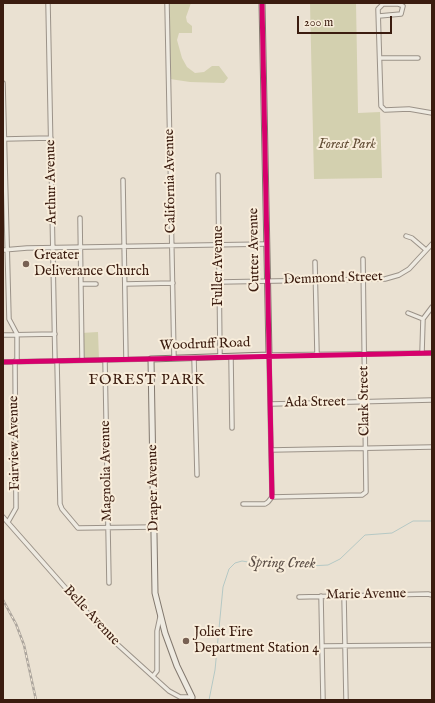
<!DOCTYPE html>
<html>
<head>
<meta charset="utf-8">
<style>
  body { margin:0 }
  #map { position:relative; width:435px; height:703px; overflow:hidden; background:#eae1d2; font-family:"IM FELL English",serif }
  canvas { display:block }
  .frame { position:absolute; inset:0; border:4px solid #3b1c0f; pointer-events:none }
  .scale { position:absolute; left:297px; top:16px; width:95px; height:18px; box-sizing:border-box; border:2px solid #3b1c0f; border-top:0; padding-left:5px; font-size:12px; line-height:14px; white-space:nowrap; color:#3b1c0f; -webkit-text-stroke:3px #f8eddb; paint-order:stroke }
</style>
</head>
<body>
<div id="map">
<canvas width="435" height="703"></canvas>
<div class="frame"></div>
<div class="scale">200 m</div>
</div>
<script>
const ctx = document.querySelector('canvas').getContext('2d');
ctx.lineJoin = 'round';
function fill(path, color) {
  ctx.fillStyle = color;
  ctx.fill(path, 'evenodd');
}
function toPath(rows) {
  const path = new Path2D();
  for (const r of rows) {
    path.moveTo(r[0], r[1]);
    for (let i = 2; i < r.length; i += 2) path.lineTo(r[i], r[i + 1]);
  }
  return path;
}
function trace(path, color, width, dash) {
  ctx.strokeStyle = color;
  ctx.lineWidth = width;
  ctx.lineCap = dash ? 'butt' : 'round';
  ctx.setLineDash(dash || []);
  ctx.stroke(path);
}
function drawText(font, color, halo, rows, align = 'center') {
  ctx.font = font + ' "IM FELL English",serif';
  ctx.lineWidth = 4;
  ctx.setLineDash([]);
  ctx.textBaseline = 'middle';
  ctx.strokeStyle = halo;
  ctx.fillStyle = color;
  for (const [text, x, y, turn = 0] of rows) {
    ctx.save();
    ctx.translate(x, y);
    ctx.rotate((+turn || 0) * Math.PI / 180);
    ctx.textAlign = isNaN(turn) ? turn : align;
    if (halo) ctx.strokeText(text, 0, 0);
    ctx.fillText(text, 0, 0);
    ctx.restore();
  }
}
fill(toPath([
  [169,3,191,3,186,17,187,22,192,26,192,33,179,33,177,40,182,58,187,67,195,73,204,72,212,66,219,66,228,78,224,83,190,82,170,79],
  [310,3,356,3,358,113,380,112,382,178,314,179],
  [98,332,99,359,81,359,81,333]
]), '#d3d0af');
trace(toPath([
  [209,700,215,670,223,587,229,569,235,563,242,561,266,565,278,562,310,566,328,565,340,559,365,535,392,533,413,521,432,521]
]), '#b5c8c4', 1);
const street = toPath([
  [48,3,55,361],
  [167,3,174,358],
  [379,16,401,14,403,6,398,4,383,4,378,9,381,106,385,110,409,109,432,113],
  [380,58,418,58],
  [3,83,9,319,17,334,17,361],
  [4,139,51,138],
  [218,175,220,357],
  [123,180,126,359],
  [80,218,82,360],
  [406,236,412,238,426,250],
  [3,250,27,248,267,244],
  [315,262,317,354],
  [220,282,385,279,399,275,409,269,432,244],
  [81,284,96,284],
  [125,284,173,283],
  [408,313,423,319],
  [3,335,55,334],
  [422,353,423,319,432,307],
  [231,357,232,428],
  [194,358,197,475],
  [105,360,109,583],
  [57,361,60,504,62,509,78,528,155,527],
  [3,362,151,359],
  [271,404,432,400],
  [271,450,432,447],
  [272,497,269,355,432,353],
  [243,504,265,504,268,502,272,497,362,495,366,492,363,259],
  [3,517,107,635,169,691,180,697,192,697,193,700],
  [8,522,16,508,15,361],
  [321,596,323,700],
  [344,596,346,700],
  [299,597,428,594,432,595],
  [322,646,432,645],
  [153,676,157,671,157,631,160,617]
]);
const secondary = toPath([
  [192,697,177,666,165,633,155,593,151,359,269,355,262,3]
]);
trace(street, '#9b9288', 5.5);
trace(secondary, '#82786e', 7);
trace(street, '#eeeae1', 3.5);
trace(secondary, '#eeeae1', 5);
const rail = toPath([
  [3,600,16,624,24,645,36,700]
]);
trace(rail, '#aca59d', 2.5);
trace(rail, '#f8eddb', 1, [3]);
trace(toPath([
  [262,3,272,497],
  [3,362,432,353]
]), '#d6006c', 5);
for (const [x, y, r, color] of [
  [26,264,4,"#786153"],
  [186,641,4,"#786153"]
]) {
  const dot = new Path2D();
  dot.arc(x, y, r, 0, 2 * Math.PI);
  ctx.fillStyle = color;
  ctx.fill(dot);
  trace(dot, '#f8eddb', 1.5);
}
drawText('italic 14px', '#634e36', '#f8eddb', [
  ["Forest Park",347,145]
]);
drawText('14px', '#3b1c0f', '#f8eddb', [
  ["California Avenue",171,181,-91],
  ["Arthur Avenue",52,182,-91],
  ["Cutter Avenue",255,250,-91],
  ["Fuller Avenue",219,266,-90],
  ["Demmond Street",333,279,-2],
  ["Woodruff Road",205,345,-2],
  ["Clark Street",365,401,-91],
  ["Ada Street",315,403,-1],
  ["Fairview Avenue",15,443,-91],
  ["Magnolia Avenue",107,471,-91],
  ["Draper Avenue",154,488,-91],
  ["Marie Avenue",366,595,-1],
  ["Belle Avenue",91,616,47]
]);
drawText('14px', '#3b1c0f', '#f8eddb', [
  ["Greater",34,256],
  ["Deliverance Church",34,272],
  ["Joliet Fire",194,633],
  ["Department Station 4",194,649]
], 'left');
ctx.letterSpacing = '1px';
drawText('15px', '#3b1c0f', '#f8eddb', [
  ["FOREST PARK",147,381]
]);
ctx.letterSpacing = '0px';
drawText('italic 15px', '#594c44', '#f8eddb', [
  ["Spring Creek",282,564,1]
]);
</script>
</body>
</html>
